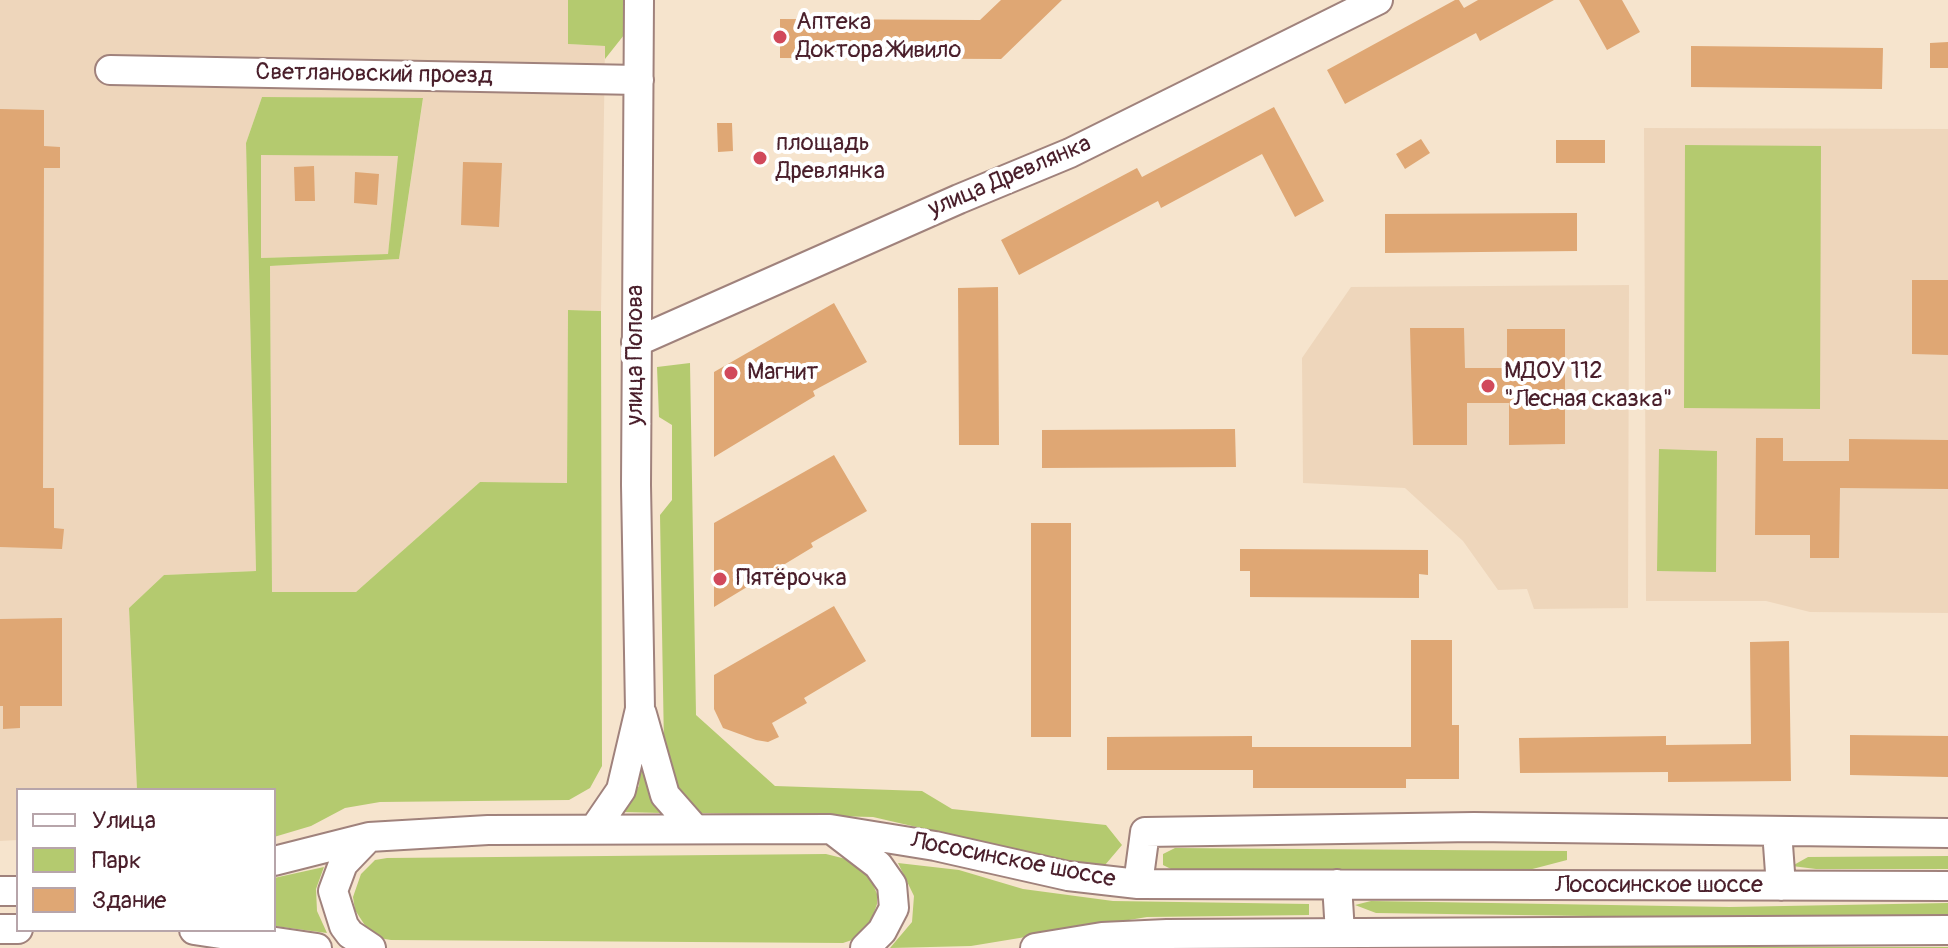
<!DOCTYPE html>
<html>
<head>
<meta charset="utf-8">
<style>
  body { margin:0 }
  #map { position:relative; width:1948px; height:948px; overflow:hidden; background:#f6e4cd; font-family:Pangolin,sans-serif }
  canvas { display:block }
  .legend { position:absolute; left:16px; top:788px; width:260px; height:144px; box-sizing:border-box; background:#fff; border:2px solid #b7a5aa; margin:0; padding:10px 14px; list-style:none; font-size:24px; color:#4a1f2b }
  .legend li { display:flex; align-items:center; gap:16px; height:40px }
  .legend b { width:40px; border:2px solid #b7a5aa }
</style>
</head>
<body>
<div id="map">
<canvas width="1948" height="948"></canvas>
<ul class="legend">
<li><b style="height:10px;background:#fff"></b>Улица</li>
<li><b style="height:22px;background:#b4ca6f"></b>Парк</li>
<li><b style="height:22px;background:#dfa774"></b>Здание</li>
</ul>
</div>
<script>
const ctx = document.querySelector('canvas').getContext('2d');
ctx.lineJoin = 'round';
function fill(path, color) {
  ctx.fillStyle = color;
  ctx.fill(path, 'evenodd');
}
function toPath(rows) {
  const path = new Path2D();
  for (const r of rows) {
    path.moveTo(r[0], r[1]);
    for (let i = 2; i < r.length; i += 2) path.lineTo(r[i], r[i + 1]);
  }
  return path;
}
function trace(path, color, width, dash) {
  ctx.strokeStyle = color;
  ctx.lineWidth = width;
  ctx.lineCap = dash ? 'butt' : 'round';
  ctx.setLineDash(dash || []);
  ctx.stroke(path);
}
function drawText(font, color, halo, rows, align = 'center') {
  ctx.font = font + ' Pangolin,sans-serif';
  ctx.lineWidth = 8;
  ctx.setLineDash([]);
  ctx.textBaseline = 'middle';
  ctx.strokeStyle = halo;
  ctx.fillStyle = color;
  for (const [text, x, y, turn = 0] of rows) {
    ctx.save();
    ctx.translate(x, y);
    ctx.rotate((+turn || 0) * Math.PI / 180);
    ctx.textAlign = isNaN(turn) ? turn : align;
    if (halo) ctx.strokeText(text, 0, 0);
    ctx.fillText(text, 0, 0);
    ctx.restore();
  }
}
fill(toPath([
  [0,0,568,0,568,44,605,46,601,311,568,310,567,483,480,482,356,592,272,592,270,266,399,259,423,99,262,97,246,143,256,571,164,575,129,608,137,790,18,790,18,840,0,841],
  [1644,128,1948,129,1948,613,1810,612,1766,601,1646,601],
  [261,154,399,156,388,254,261,258],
  [1629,285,1628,608,1534,609,1527,589,1498,590,1463,541,1405,488,1303,483,1302,358,1351,287]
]), '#eed6bb');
fill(toPath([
  [568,0,624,0,624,35,605,59,605,46,568,44],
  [262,97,423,98,399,259,270,266,272,592,356,592,480,482,567,483,568,310,601,311,602,766,590,788,569,800,380,802,345,808,311,826,274,837,274,790,137,790,129,608,164,575,256,571,246,143],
  [261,155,398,156,388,254,261,258],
  [1685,145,1821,146,1820,409,1684,408],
  [690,363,696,715,775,786,922,791,952,809,1106,825,1122,845,1105,865,1051,858,873,817,700,813,674,790,664,746,660,515,672,500,672,425,659,417,657,367],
  [1659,449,1717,451,1716,572,1657,571],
  [642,742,646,784,662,813,622,812,639,786],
  [1175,848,1567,851,1567,860,1521,872,1175,871,1163,865,1163,854],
  [826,854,850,860,869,875,877,894,877,904,870,924,855,939,843,943,391,940,379,938,368,930,355,910,353,897,361,874,375,860,387,858],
  [1948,856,1948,869,1816,869,1792,866,1808,857],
  [898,863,959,870,1023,889,1113,901,1309,904,1309,915,1147,917,971,946,890,948,912,922,914,896],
  [324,867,316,889,317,911,327,933,274,926,274,878],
  [1371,901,1730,907,1948,903,1948,915,1731,918,1376,913,1355,905],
  [1145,946,1613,947,1948,947,1948,948,1132,948]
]), '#b4ca6f');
fill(toPath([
  [1001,0,1062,0,1001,59,780,58,780,19,980,20],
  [1455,0,1459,0,1464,8,1478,0,1554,0,1480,41,1476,33,1345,104,1327,70],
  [1579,0,1622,0,1640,32,1607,50],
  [1948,42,1948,68,1930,68,1930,43],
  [1691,46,1883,48,1882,89,1691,87],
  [1274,107,1324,201,1295,217,1262,154,1161,208,1158,201,1019,275,1001,240,1137,168,1142,177],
  [0,109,44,110,44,146,60,147,60,168,44,168,43,488,54,488,54,528,64,529,62,549,0,547],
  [717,123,732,123,733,151,718,152],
  [1421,139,1430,153,1405,169,1396,154],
  [1556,140,1605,140,1605,163,1556,163],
  [463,162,502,163,499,227,461,225],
  [314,166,315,201,295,201,294,167],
  [355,172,379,174,377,205,354,203],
  [1577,213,1577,251,1385,253,1385,214],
  [1912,280,1948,280,1948,355,1912,354],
  [998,287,999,445,959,445,958,288],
  [834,303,867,362,813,391,815,396,714,457,714,372],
  [1410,328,1464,328,1465,368,1507,368,1507,329,1565,329,1565,444,1509,445,1509,403,1467,403,1467,445,1413,445],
  [1235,429,1236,467,1042,468,1042,430],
  [1756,438,1783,438,1783,461,1849,461,1849,439,1948,440,1948,489,1840,488,1839,558,1810,558,1810,535,1755,535],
  [834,455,867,511,811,543,813,547,714,607,714,523],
  [1031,523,1071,523,1071,737,1031,737],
  [1240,549,1428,550,1428,575,1419,574,1419,598,1250,597,1250,571,1240,571],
  [834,606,866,661,804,698,807,703,772,723,779,737,768,742,756,740,723,728,714,709,714,675],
  [62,618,62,706,20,706,20,728,3,729,3,706,0,706,0,619],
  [1411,640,1452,640,1452,725,1459,725,1459,779,1406,779,1406,788,1253,788,1253,770,1107,770,1107,737,1252,736,1252,747,1411,747],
  [1789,641,1791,781,1668,782,1668,772,1520,773,1519,738,1666,736,1666,745,1751,744,1750,642],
  [1850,735,1948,736,1948,777,1850,775]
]), '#dfa774');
const minor = toPath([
  [110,70,639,80],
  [636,342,959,199,1070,153,1378,0],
  [642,714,665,795,694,828],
  [595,828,621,790,640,709,636,485,639,0],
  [1777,831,1781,886],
  [835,832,878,865,892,885,894,908,882,931,865,948],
  [368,838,343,864,333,891,344,926,350,934,371,948],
  [274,861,369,837,488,830,830,829,935,846,1068,876,1138,884,1948,886],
  [1138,884,1145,832,1474,827,1948,833],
  [1337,884,1340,933],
  [0,891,18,891],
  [0,929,18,929],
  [194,930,317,948],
  [1035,948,1102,937,1167,934,1948,930]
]);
trace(minor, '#a0827c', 32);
trace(minor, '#fff', 28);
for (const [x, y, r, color] of [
  [780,37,8,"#d1495b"],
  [760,158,8,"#d1495b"],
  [731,373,8,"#d1495b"],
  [1488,386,8,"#d1495b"],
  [720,579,8,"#d1495b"]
]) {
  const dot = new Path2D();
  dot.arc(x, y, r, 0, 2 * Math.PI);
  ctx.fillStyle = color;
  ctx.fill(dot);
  trace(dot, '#fff', 3);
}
drawText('24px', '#4a1f2b', '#fff', [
  ["Аптека",796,23],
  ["Доктора Живило",796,51],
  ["площадь",776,144],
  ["Древлянка",776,172],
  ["МДОУ 112",1504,372],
  ["\"Лесная сказка\"",1504,400],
  ["Магнит",747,373],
  ["Пятёрочка",736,579]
], 'left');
drawText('24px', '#4a1f2b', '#fff', [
  ["Светлановский проезд",374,75,1],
  ["улица Древлянка",1010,177,-23],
  ["улица Попова",636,355,-90],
  ["Лососинское шоссе",1013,861,11],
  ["Лососинское шоссе",1659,886]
]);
</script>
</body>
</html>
